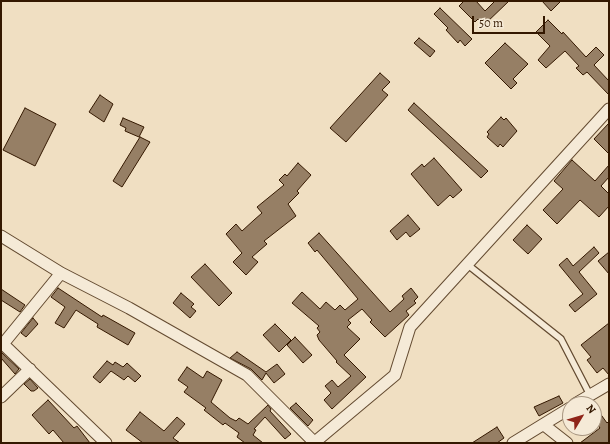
<!DOCTYPE html>
<html>
<head>
<meta charset="utf-8">
<style>
  body { margin:0 }
  #map { position:relative; width:610px; height:444px; overflow:hidden; background:#f0dfc2; font-family:Alegreya,serif }
  canvas { display:block }
  .frame { position:absolute; inset:0; border:2px solid #341800; pointer-events:none }
  .north { position:absolute; left:562px; top:396px; width:40px; height:40px; box-sizing:border-box; background:#f5ead7; border:1px solid #a89681; border-radius:50%; rotate:52deg; font-size:11px; font-weight:700; line-height:16px; text-align:center; color:#341800 }
  .north::after { content:''; display:block; margin:auto; width:14px; height:18px; background:#8f2418; clip-path:polygon(50% 0,100% 100%,50% 72%,0 100%) }
  .scale { position:absolute; left:472px; top:16px; width:73px; height:18px; box-sizing:border-box; border:2px solid #341800; border-top:0; padding-left:5px; font-size:12px; line-height:14px; white-space:nowrap; color:#341800; -webkit-text-stroke:3px #f5ead7; paint-order:stroke }
</style>
</head>
<body>
<div id="map">
<canvas width="610" height="444"></canvas>
<div class="frame"></div>
<div class="north">N</div>
<div class="scale">50 m</div>
</div>
<script>
const ctx = document.querySelector('canvas').getContext('2d');
ctx.lineJoin = 'round';
function fill(path, color) {
  ctx.fillStyle = color;
  ctx.fill(path, 'evenodd');
}
function toPath(rows) {
  const path = new Path2D();
  for (const r of rows) {
    path.moveTo(r[0], r[1]);
    for (let i = 2; i < r.length; i += 2) path.lineTo(r[i], r[i + 1]);
  }
  return path;
}
function trace(path, color, width, dash) {
  ctx.strokeStyle = color;
  ctx.lineWidth = width;
  ctx.lineCap = dash ? 'butt' : 'round';
  ctx.setLineDash(dash || []);
  ctx.stroke(path);
}
const building = toPath([
  [464,1,476,1,485,11,495,1,509,1,484,25,478,19,475,22,459,6,464,1],
  [542,1,561,1,551,11,542,1],
  [440,8,472,39,465,46,460,40,458,43,446,30,448,28,434,14,440,8],
  [548,20,562,34,563,32,586,57,596,47,604,55,594,65,609,81,609,95,587,72,583,75,576,68,579,66,565,51,546,68,538,60,550,46,536,32,548,20],
  [419,38,435,51,430,57,414,43,419,38],
  [505,43,528,64,513,79,517,83,511,89,485,63,505,43],
  [380,73,390,82,382,90,388,95,346,142,330,128,380,73],
  [100,95,113,104,104,122,89,112,100,95],
  [414,103,488,171,481,178,408,110,414,103],
  [25,108,56,124,35,166,3,150,25,108],
  [501,117,504,120,506,118,517,131,503,147,500,144,498,147,487,137,489,134,487,132,501,117],
  [123,118,144,127,139,137,125,131,126,128,120,125,123,118],
  [609,123,609,154,594,139,609,123],
  [140,137,150,142,122,187,113,181,140,137],
  [434,158,462,190,453,198,450,195,438,206,411,174,422,164,424,167,434,158],
  [572,160,595,181,609,165,609,177,601,186,609,194,609,206,599,217,580,200,557,224,543,210,563,189,554,181,572,160],
  [298,163,311,175,297,191,299,193,288,204,296,216,264,241,267,244,252,257,258,262,246,275,233,262,242,253,226,234,236,224,242,231,254,220,262,213,257,207,284,185,279,180,285,174,287,176,298,163],
  [408,215,420,229,410,237,406,232,397,240,390,231,408,215],
  [527,225,542,239,528,254,513,240,527,225],
  [319,233,390,312,404,299,402,296,411,288,418,297,414,301,416,303,406,311,409,315,385,337,370,322,372,320,362,309,348,320,351,323,347,327,360,339,344,355,366,377,332,409,324,400,331,393,325,386,332,380,338,387,351,376,336,362,337,361,319,340,317,335,320,332,317,328,319,326,292,303,302,292,320,309,326,302,335,310,340,305,345,310,358,299,317,250,315,252,308,243,319,233],
  [594,247,599,253,579,272,597,294,575,312,569,305,583,294,559,265,567,258,573,266,594,247],
  [609,252,609,274,598,261,609,252],
  [205,264,232,293,219,306,191,277,205,264],
  [58,288,102,317,103,315,135,333,128,345,97,327,98,324,76,310,64,328,55,323,65,307,51,297,58,288],
  [1,289,25,305,20,312,1,300,1,289],
  [181,293,194,304,191,307,196,311,190,318,173,303,181,293],
  [33,318,38,324,26,337,21,333,33,318],
  [609,323,609,375,603,368,597,373,587,360,591,357,581,345,609,323],
  [275,324,291,340,279,352,263,335,275,324],
  [295,337,312,355,303,363,287,345,295,337],
  [1,352,19,369,15,374,1,358,1,352],
  [237,352,266,372,277,364,285,374,274,383,266,373,262,380,251,369,230,358,237,352],
  [107,361,113,365,115,362,123,367,127,363,141,376,135,382,128,376,124,380,111,371,100,383,93,377,107,361],
  [187,367,203,378,207,371,222,380,211,402,230,418,236,421,239,418,248,424,268,405,271,409,270,411,291,434,285,439,265,417,254,429,256,430,253,435,263,443,245,443,237,437,239,433,225,423,223,425,204,410,206,408,184,392,188,387,178,380,187,367],
  [30,379,38,388,34,391,31,391,24,384,30,379],
  [559,396,563,403,539,416,534,407,559,396],
  [48,400,74,428,77,426,90,443,64,443,53,430,49,434,32,415,48,400],
  [296,403,313,420,308,426,290,408,296,403],
  [594,405,607,423,609,421,609,443,580,443,600,428,594,420,594,405],
  [140,412,164,431,177,417,185,424,173,438,180,443,143,443,126,430,140,412],
  [497,427,504,438,497,443,472,443,497,427]
]);
fill(building, '#967f65');
trace(building, '#341800', 1);
const lane = toPath([
  [468,265,561,339,590,395]
]);
const street = toPath([
  [1,236,61,273,129,308,247,375,315,443],
  [61,273,3,344,106,443],
  [1,397,30,369],
  [575,404,609,384],
  [544,425,567,443],
  [315,442,395,375,410,327,609,109],
  [513,443,570,408]
]);
trace(lane, '#634a30', 8);
trace(street, '#634a30', 13);
trace(lane, '#f5ead7', 5.5);
trace(street, '#f5ead7', 11);
</script>
</body>
</html>
